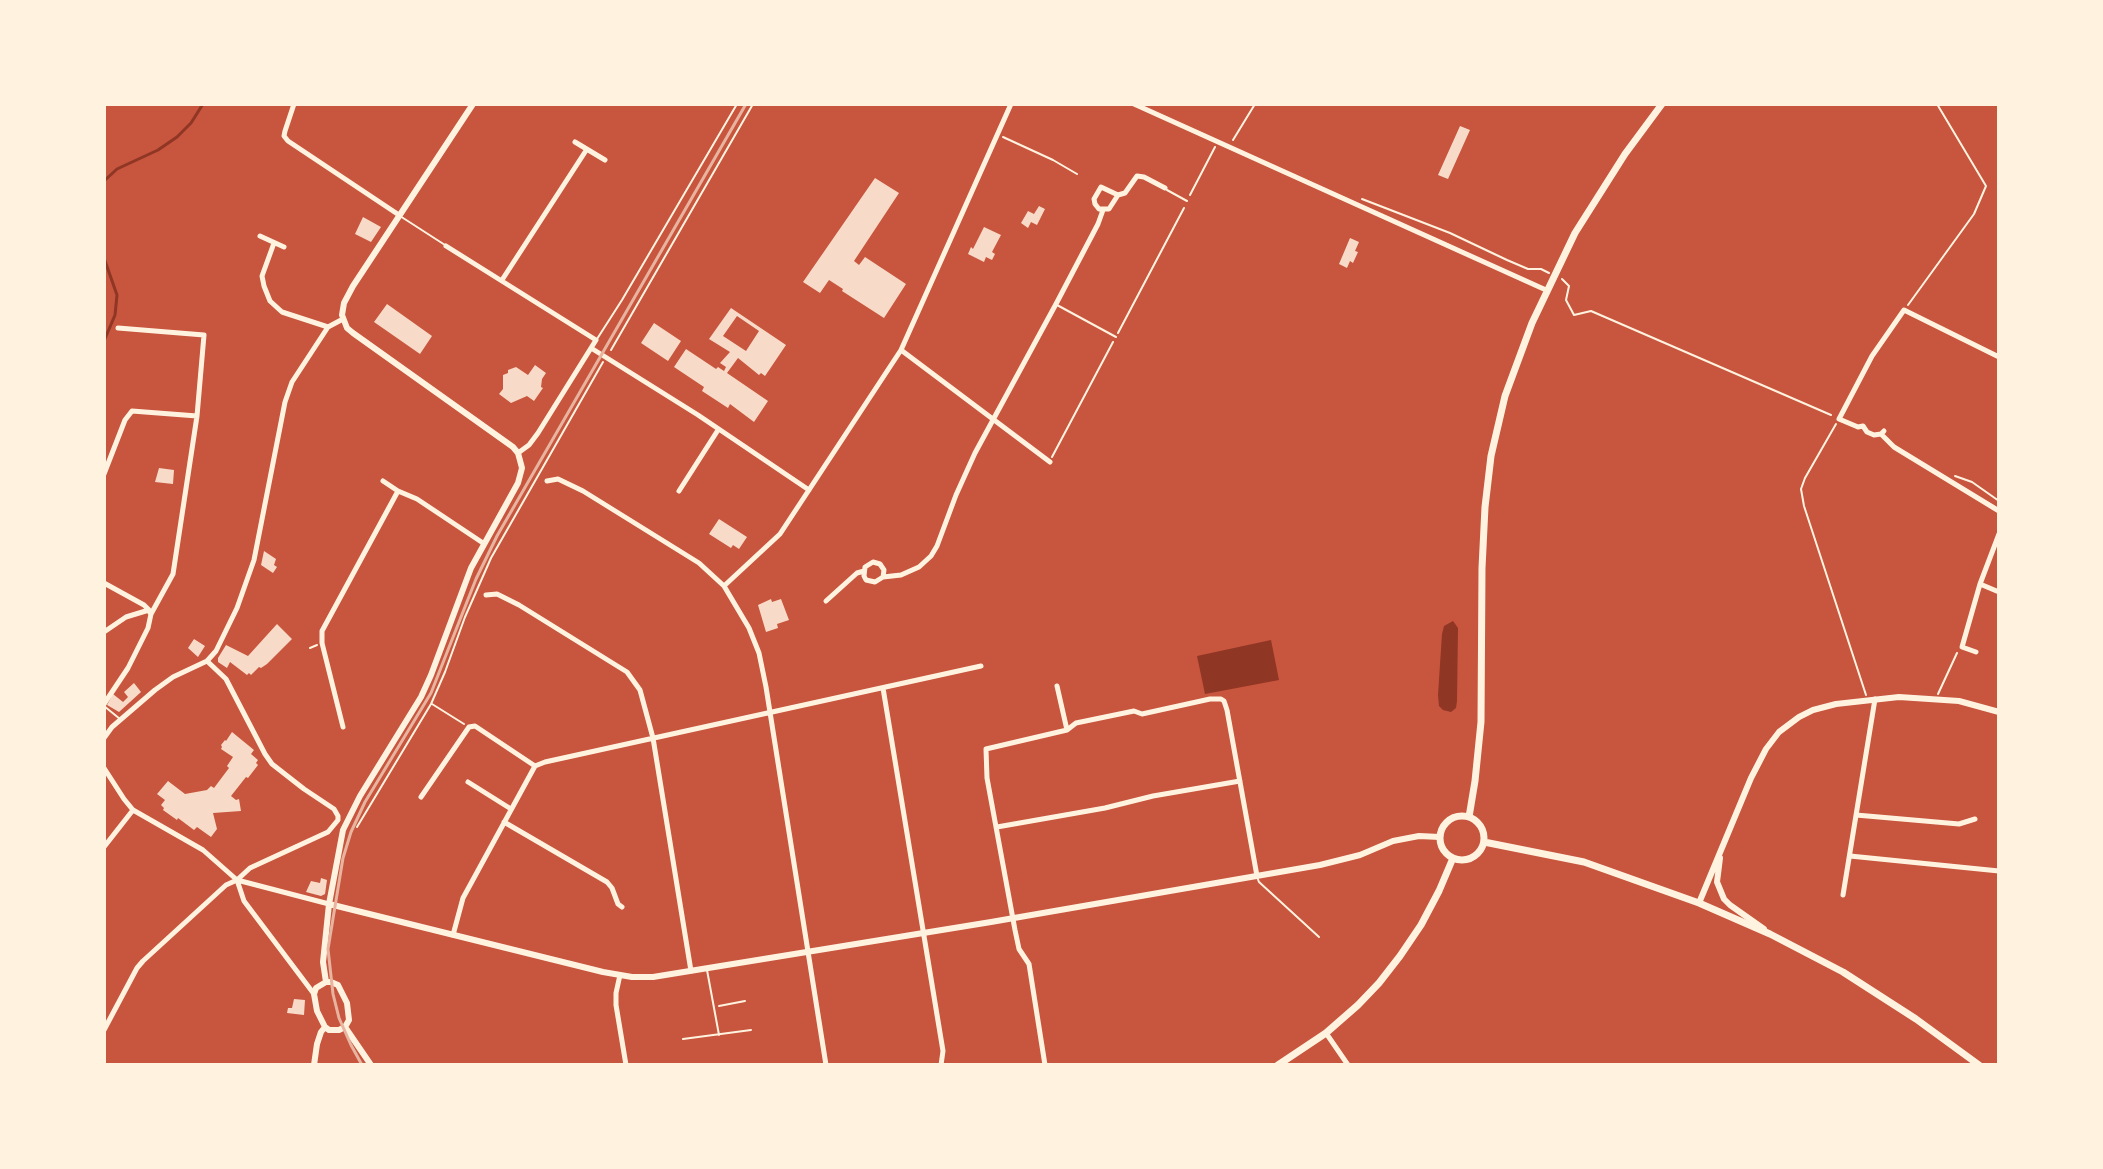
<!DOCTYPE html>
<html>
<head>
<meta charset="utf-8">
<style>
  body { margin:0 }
  #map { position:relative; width:2103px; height:1169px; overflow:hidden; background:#c8553d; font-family:"IBM Plex Sans",sans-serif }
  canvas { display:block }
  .frame { position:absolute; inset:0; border:106px solid #fff3e0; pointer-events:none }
</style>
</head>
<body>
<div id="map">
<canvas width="2103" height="1169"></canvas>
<div class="frame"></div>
</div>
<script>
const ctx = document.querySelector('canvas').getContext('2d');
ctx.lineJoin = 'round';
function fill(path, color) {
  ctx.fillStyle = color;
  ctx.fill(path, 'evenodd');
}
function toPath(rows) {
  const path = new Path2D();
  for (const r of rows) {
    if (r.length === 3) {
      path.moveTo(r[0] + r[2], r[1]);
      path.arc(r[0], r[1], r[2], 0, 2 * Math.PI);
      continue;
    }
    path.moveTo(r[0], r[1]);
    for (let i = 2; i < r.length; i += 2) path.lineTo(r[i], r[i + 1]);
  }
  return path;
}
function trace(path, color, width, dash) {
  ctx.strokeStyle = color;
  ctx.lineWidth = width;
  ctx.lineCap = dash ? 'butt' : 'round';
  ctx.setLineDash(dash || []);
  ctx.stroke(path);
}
fill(toPath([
  [1453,621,1458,628,1457,701,1456,708,1451,712,1443,710,1439,706,1438,695,1442,634,1444,626],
  [1271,640,1279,680,1205,694,1197,656]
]), '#8f3625');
trace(toPath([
  [104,181,117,169,158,150,177,137,191,123,203,104],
  [104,258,117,295,115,315,104,341]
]), '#8f3625', 3);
fill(toPath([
  [1460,126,1470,130,1448,179,1438,175],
  [875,178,899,193,854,261,859,265,865,257,906,284,884,318,842,291,843,289,829,280,820,293,803,282],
  [1039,206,1045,209,1037,225,1031,222,1028,228,1021,223,1028,211,1034,214],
  [363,217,381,227,371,242,355,234],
  [984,227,1001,235,992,252,995,254,992,260,986,257,984,262,968,254,971,247,973,249],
  [1350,238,1359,242,1355,251,1358,252,1353,263,1350,261,1347,268,1339,264],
  [387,304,432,336,420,354,374,322],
  [731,308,786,345,765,376,761,373,759,375,738,358,727,373,768,401,754,422,730,404,728,408,702,391,704,387,674,367,686,349,716,369,718,367,724,371,726,367,720,363,730,352,709,339],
  [737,316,759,331,746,351,723,336],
  [654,323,681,341,668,361,641,343],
  [535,365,546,373,542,379,541,387,543,388,534,401,527,396,511,403,499,394,503,389,503,375,508,373,508,370,516,367,528,375],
  [159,468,174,470,173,484,155,482],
  [719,519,747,537,739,549,733,545,731,548,709,534],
  [264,551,276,559,274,565,277,567,273,573,261,565],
  [771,599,772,602,781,599,789,620,777,624,778,628,766,632,758,605],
  [277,624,292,639,267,664,261,668,259,667,251,675,249,673,247,675,230,662,227,668,218,662,218,658,226,645,248,656],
  [194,639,205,646,198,657,188,648],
  [134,683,141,692,119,712,107,705,113,694,123,702,128,697,124,692],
  [232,732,254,750,251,754,258,760,256,763,258,765,248,778,246,777,231,796,236,800,239,799,241,811,213,813,217,829,211,837,197,827,194,830,178,818,177,820,163,810,164,808,161,805,165,800,157,794,168,781,185,794,207,790,211,786,214,788,229,768,227,766,233,757,221,749,222,747,221,745,225,740,226,741],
  [321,878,327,880,325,894,321,896,306,892,311,881,320,883],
  [294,999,305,1000,304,1015,287,1013,288,1008,292,1008]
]), '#f7dbc8');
trace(toPath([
  [1003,137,1053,160,1077,174],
  [1233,140,1255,104],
  [1190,195,1215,147],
  [1362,199,1450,233,1507,260,1528,269,1541,269,1549,273],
  [1562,279,1569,286,1566,300,1574,315,1591,311,1831,415],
  [1908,305,1974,214,1986,186,1937,104],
  [1118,333,1184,208],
  [611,350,753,104],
  [1836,424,1805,478,1801,489,1804,506,1866,695],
  [1052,457,1113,342],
  [1955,476,1972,482,1999,501],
  [310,648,317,645],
  [1938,694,1957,653],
  [432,704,464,724],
  [357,827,431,704,445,672,465,617,491,558,603,362],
  [719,1006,745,1001]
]), '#fff3e0', 2);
trace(toPath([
  [1167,190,1187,201],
  [400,216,445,245],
  [1057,305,1116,337],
  [597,339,622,300,737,104],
  [104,706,120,719],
  [1257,877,1259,882,1319,937],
  [707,970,719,1035],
  [683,1039,751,1030]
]), '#fff3e0', 2);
trace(toPath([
  [294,104,285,131,284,136,288,141,399,215],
  [1134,104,1546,290],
  [575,142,605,160],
  [1118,195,1101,187,1094,199,1095,204,1099,209,1109,209,1118,195,1125,193,1137,176,1144,177,1165,188],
  [260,236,284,247],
  [274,243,262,276,264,286,270,301,282,312,328,327],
  [446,246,596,340,538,433,529,445,518,453],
  [502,280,587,149],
  [591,348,698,415,809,490],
  [901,350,1050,462],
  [1884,431,1881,434,1874,435,1867,432,1863,426,1858,427,1839,419,1872,356,1904,310,1999,357],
  [1881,434,1894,447,1999,511],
  [104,474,125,420,132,411,197,416],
  [383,481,398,491,417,499,483,543],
  [547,481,558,479,583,491,699,563,724,586,749,628,759,653,766,687,826,1065],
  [679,491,718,430],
  [883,577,884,570,880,564,873,562,865,567,864,576,866,580,875,582,883,577,901,575,919,567,931,556,937,546,956,495,975,453,1056,304,1098,224,1103,210],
  [104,583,144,605,149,610],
  [1980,584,1999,592],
  [724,586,780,534,901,350,1011,104],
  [486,595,497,594,519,605,627,672,640,690,653,738,691,971],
  [826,601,857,573,864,571],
  [104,632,126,617,149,610,150,613],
  [1976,652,1962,647,1980,584,1999,534],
  [1057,686,1067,730],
  [883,688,943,1051,941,1065],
  [104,704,128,668,148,628,151,614,173,574,197,416,204,335,118,328],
  [343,727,322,643,322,631,398,491],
  [104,738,112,727,155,690,173,677,207,661,216,651,237,608,254,560,285,402,292,382,328,327,343,319],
  [104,768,124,799,133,810,203,850,237,880,329,904],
  [468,782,511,809],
  [421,797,469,727,475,726,535,766],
  [1856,815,1959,824,1975,819],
  [504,822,607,882,612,888,618,904,622,907],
  [997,827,1105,808,1153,796,1240,781],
  [104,847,133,810],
  [1850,856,1999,871],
  [237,880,244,901,314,994],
  [1843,895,1875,699],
  [453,935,463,898,535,766,545,762,981,666],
  [620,975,616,993,616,1005,626,1065],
  [104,1030,137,968,143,961,226,885,237,880,250,868,328,832,338,820,338,816,334,809,304,789,272,764,265,754,226,679,207,661],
  [1326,1033,1348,1065],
  [1045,1065,1029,964,1019,949,1015,930,987,778,986,749,1067,730,1076,723,1134,711,1142,714,1210,699,1221,699,1224,701,1227,710,1257,876]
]), '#fff3e0', 5);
trace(toPath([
  [1720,858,1717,882,1724,899,1730,905,1764,929],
  [1699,903,1751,778,1766,749,1779,732,1799,717,1813,710,1836,704,1899,697,1959,701,1999,712],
  [329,904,603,972,632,977,653,977,991,922,1320,865,1360,855,1393,841,1419,836,1440,837],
  [326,982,323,962,329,904,343,830,360,796,421,697,431,675,471,568,518,483,522,468,518,453,513,447,353,333,347,328,342,315,344,303,353,286,473,104],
  [326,982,331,982,338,985,347,1003,349,1020,345,1027,339,1030,329,1030,325,1027,317,1011,314,994,316,988,326,982],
  [345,1027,371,1065],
  [314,1065,317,1044,321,1032,325,1027]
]), '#fff3e0', 6);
trace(toPath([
  [1462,838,22],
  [1469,817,1475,781,1481,722,1482,568,1485,507,1491,456,1505,396,1532,323,1575,233,1625,154,1662,104],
  [1484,842,1584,862,1699,903,1770,934,1843,972,1916,1019,1979,1065],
  [1278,1065,1326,1033,1358,1005,1379,983,1400,956,1421,925,1439,891,1453,858]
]), '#fff3e0', 7);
trace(toPath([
  [362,1065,351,1045,339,1018,333,994,328,949,343,858,351,832,365,802,431,693,476,579,497,536,746,104]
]), '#e9b49f', 3);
</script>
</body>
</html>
